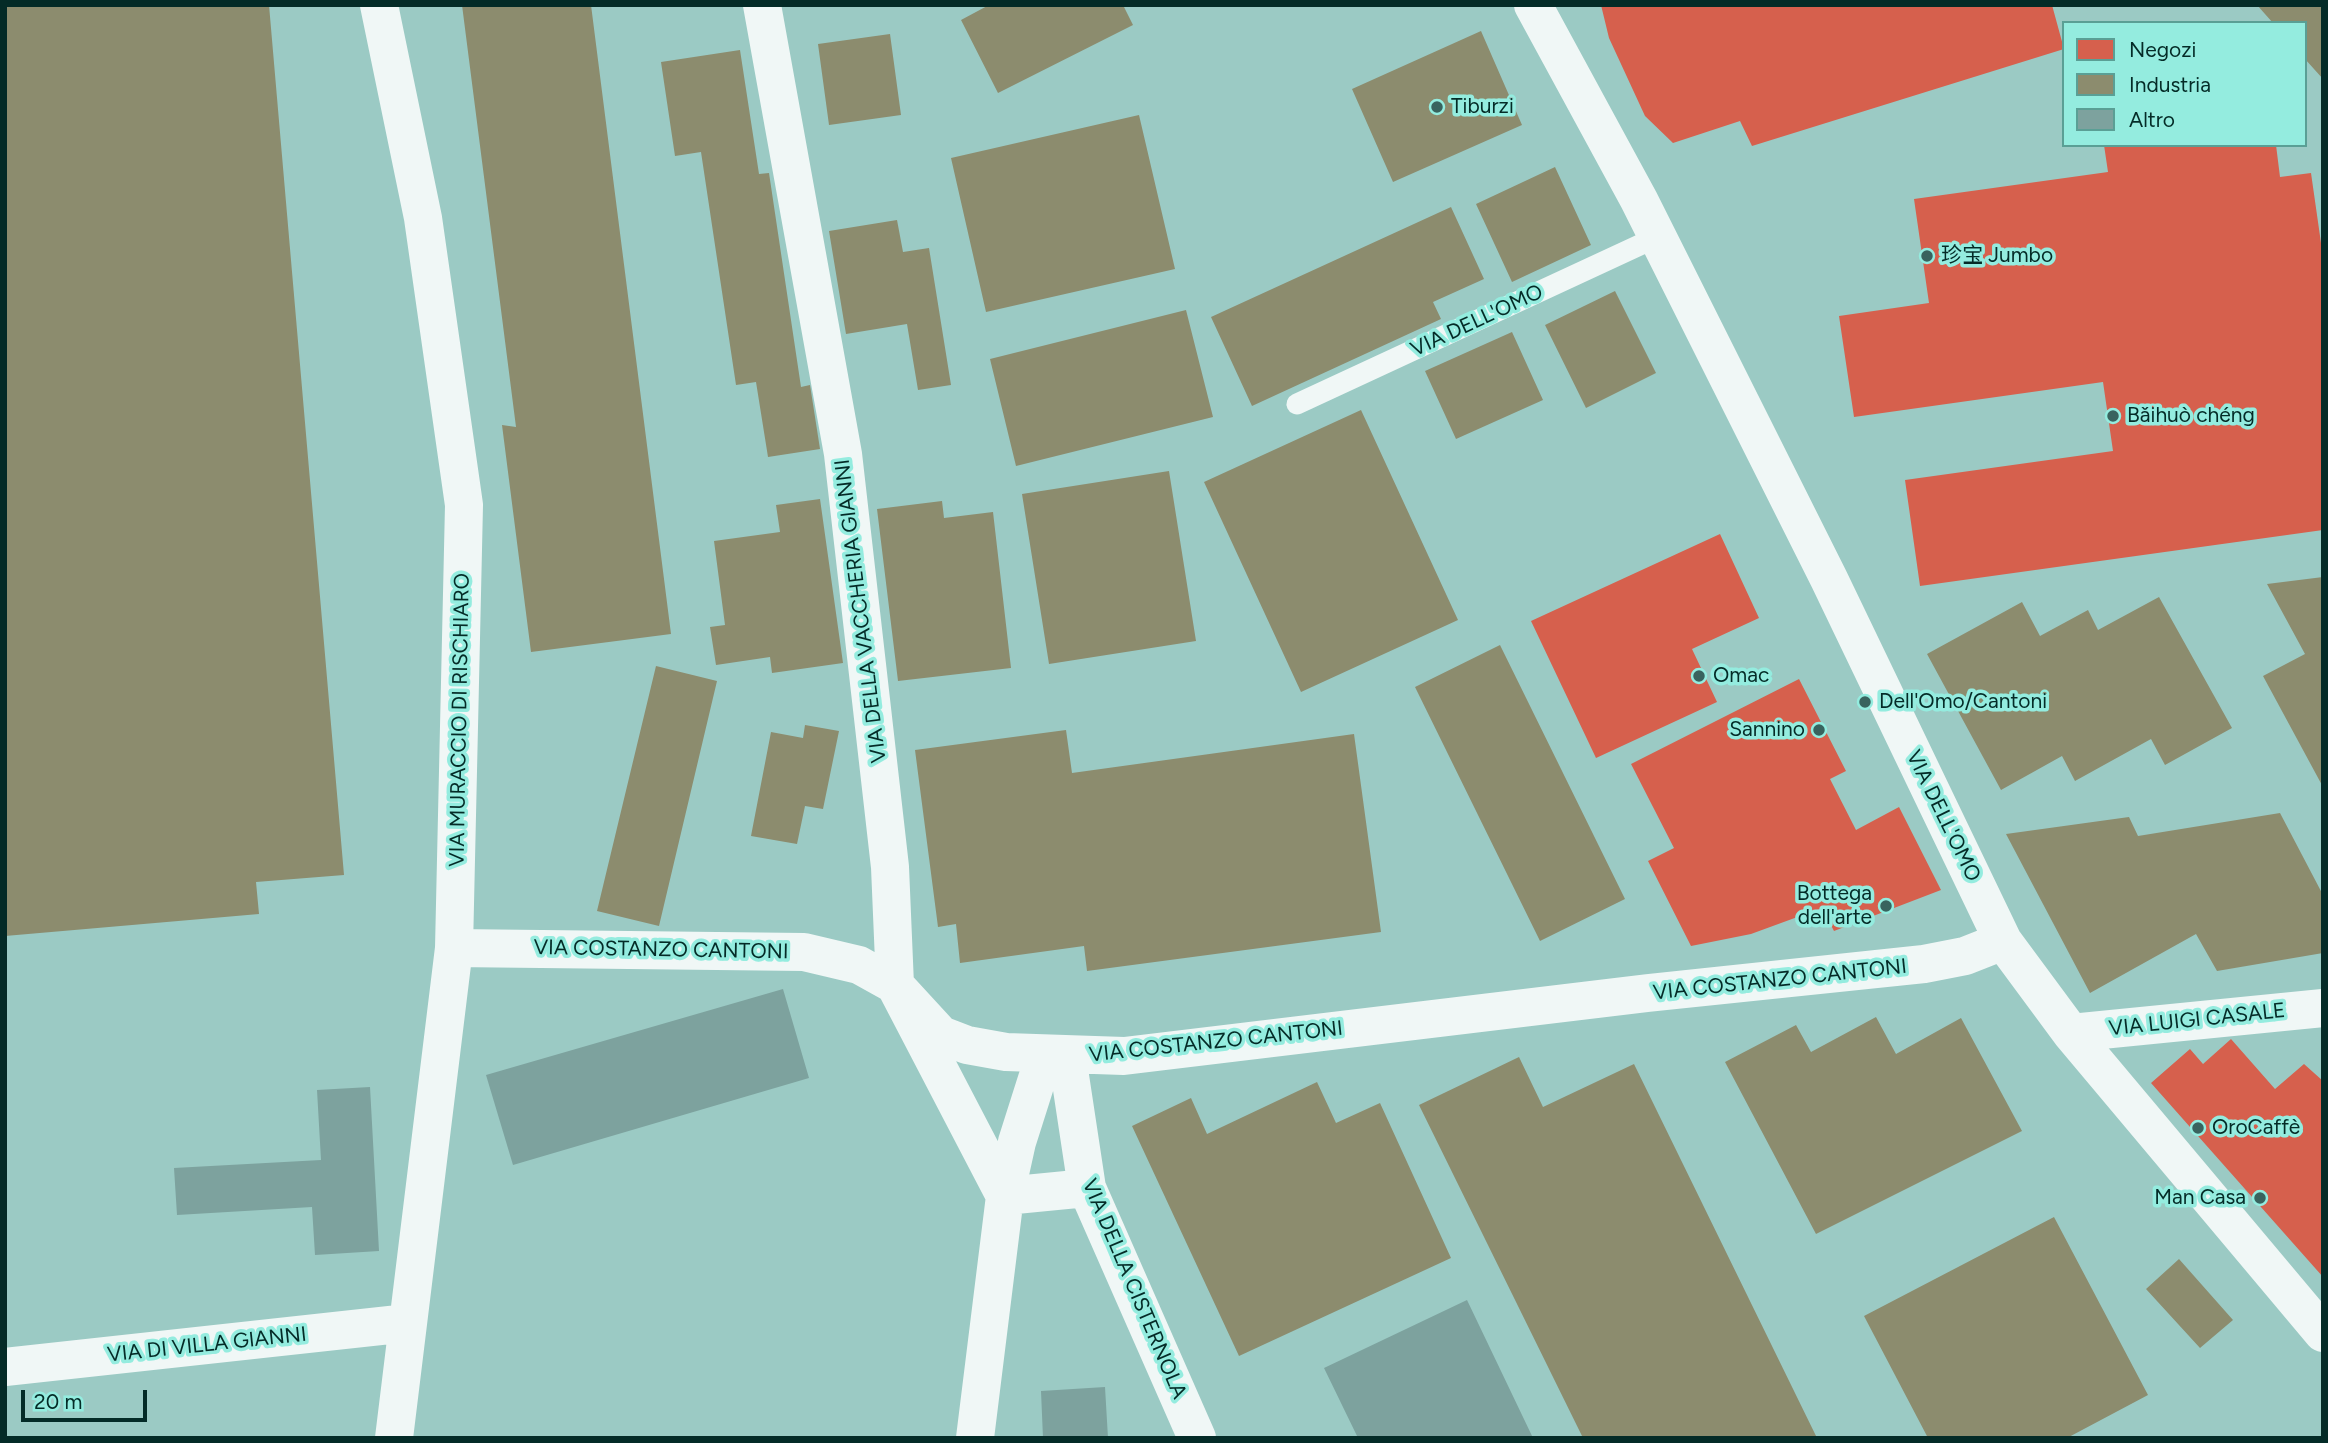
<!DOCTYPE html>
<html>
<head>
<meta charset="utf-8">
<style>
  body { margin:0 }
  #map { position:relative; width:2328px; height:1443px; overflow:hidden; background:#9bcac4; font-family:Figtree,sans-serif }
  canvas { display:block }
  .frame { position:absolute; inset:0; border:7px solid #042b27; pointer-events:none }
  .legend { position:absolute; left:2062px; top:21px; width:245px; height:126px; box-sizing:border-box; background:#94ecdf; border:2px solid #5a9f95; margin:0; padding:9px 12px; list-style:none; font-size:21px; color:#042b27 }
  .legend li { display:flex; align-items:center; gap:14px; height:35px }
  .legend b { width:35px; border:2px solid #5a9f95 }
  .scale { position:absolute; left:21px; top:1390px; width:126px; height:32px; box-sizing:border-box; border:4px solid #042b27; border-top:0; padding-left:9px; font-size:21px; line-height:24px; white-space:nowrap; color:#042b27; -webkit-text-stroke:5px #94ecdf; paint-order:stroke }
</style>
</head>
<body>
<div id="map">
<canvas width="2328" height="1443"></canvas>
<div class="frame"></div>
<ul class="legend">
<li><b style="height:19px;background:#d6604d"></b>Negozi</li>
<li><b style="height:19px;background:#8c8c6e"></b>Industria</li>
<li><b style="height:19px;background:#7da29e"></b>Altro</li>
</ul>
<div class="scale">20 m</div>
</div>
<script>
const ctx = document.querySelector('canvas').getContext('2d');
ctx.lineJoin = 'round';
function fill(path, color) {
  ctx.fillStyle = color;
  ctx.fill(path, 'evenodd');
}
function toPath(rows) {
  const path = new Path2D();
  for (const r of rows) {
    path.moveTo(r[0], r[1]);
    for (let i = 2; i < r.length; i += 2) path.lineTo(r[i], r[i + 1]);
  }
  return path;
}
function trace(path, color, width, dash) {
  ctx.strokeStyle = color;
  ctx.lineWidth = width;
  ctx.lineCap = dash ? 'butt' : 'round';
  ctx.setLineDash(dash || []);
  ctx.stroke(path);
}
function drawText(font, color, halo, rows, align = 'center') {
  ctx.font = font + ' Figtree,"Noto Sans SC",sans-serif';
  ctx.lineWidth = 7;
  ctx.setLineDash([]);
  ctx.textBaseline = 'middle';
  ctx.strokeStyle = halo;
  ctx.fillStyle = color;
  for (const [text, x, y, turn = 0] of rows) {
    ctx.save();
    ctx.translate(x, y);
    ctx.rotate((+turn || 0) * Math.PI / 180);
    ctx.textAlign = isNaN(turn) ? turn : align;
    if (halo) ctx.strokeText(text, 0, 0);
    ctx.fillText(text, 0, 0);
    ctx.restore();
  }
}
fill(toPath([
  [1601,5,2052,5,2064,49,1752,146,1740,121,1673,143,1645,116,1609,38],
  [2104,145,2276,145,2280,177,2311,173,2323,257,2323,530,1920,586,1905,480,2113,451,2103,382,1854,417,1839,316,1929,303,1914,199,2108,172],
  [1720,534,1759,618,1692,649,1717,702,1596,758,1531,621],
  [1799,679,1846,771,1830,779,1856,830,1899,807,1941,890,1834,931,1822,908,1751,934,1691,946,1648,861,1674,848,1631,764],
  [2231,1039,2275,1089,2304,1064,2323,1081,2323,1277,2151,1083,2190,1049,2203,1064]
]), '#d6604d');
fill(toPath([
  [5,5,269,5,344,875,256,882,259,914,5,936],
  [462,5,591,5,671,634,531,652,502,425,516,427],
  [989,5,1123,5,1133,25,998,93,961,20],
  [2257,5,2323,5,2323,79,2305,59,2305,23,2273,23],
  [1481,31,1522,125,1393,182,1352,89],
  [890,34,901,115,829,125,818,44],
  [740,50,759,174,769,173,801,387,810,385,820,449,768,457,756,382,736,385,701,152,675,156,661,62],
  [1139,115,1175,269,986,312,951,158],
  [1555,167,1591,245,1512,282,1476,204],
  [1451,207,1484,279,1433,302,1441,319,1252,406,1211,317],
  [897,220,903,252,929,248,951,385,918,390,907,324,846,334,829,231],
  [1615,291,1656,373,1586,408,1545,325],
  [1186,310,1213,417,1016,466,990,359],
  [1512,332,1543,400,1456,439,1425,371],
  [1361,410,1458,620,1301,692,1204,482],
  [1169,471,1196,641,1049,664,1022,494],
  [820,499,843,663,772,673,770,657,716,665,710,627,725,625,714,541,780,532,776,505],
  [942,501,944,518,993,512,1011,668,898,681,877,509],
  [2323,577,2323,787,2263,676,2305,654,2267,584],
  [2159,597,2232,728,2165,765,2151,739,2075,781,2062,756,2001,790,1927,654,2022,602,2040,636,2088,610,2098,630],
  [1500,645,1625,899,1540,941,1415,687],
  [656,666,717,681,659,926,597,911],
  [805,725,839,731,823,809,805,806,797,844,751,836,771,732,803,738],
  [1066,730,1072,773,1354,734,1381,932,1087,971,1084,946,960,963,956,924,938,927,915,750],
  [2280,813,2323,895,2323,953,2217,971,2196,934,2090,993,2006,834,2129,817,2138,836],
  [1876,1017,1896,1054,1961,1018,2022,1131,1816,1234,1725,1062,1796,1025,1811,1052],
  [1519,1057,1543,1107,1634,1064,1817,1438,1583,1438,1419,1105],
  [1317,1082,1336,1123,1380,1103,1451,1258,1239,1356,1132,1126,1191,1098,1207,1134],
  [2054,1217,2148,1395,2067,1438,1928,1438,1864,1316],
  [2179,1259,2233,1320,2200,1348,2146,1289]
]), '#8c8c6e');
fill(toPath([
  [783,989,809,1078,513,1165,486,1075],
  [370,1087,379,1251,315,1255,312,1207,177,1215,174,1168,321,1160,317,1090],
  [1467,1300,1533,1438,1358,1438,1324,1368],
  [1105,1387,1108,1438,1043,1438,1041,1391]
]), '#7da29e');
trace(toPath([
  [1297,404,1657,237]
]), '#f0f7f6', 21);
trace(toPath([
  [379,5,423,218,464,505,454,948,394,1438],
  [762,5,843,454,890,867,895,985,1005,1196],
  [1533,5,1639,200,1829,579,2003,941,2071,1033,2323,1333],
  [454,948,804,952,859,965,895,985,941,1035,967,1045,1006,1052,1124,1056,1648,993,1924,964,1965,956,2003,941],
  [2071,1033,2323,1008],
  [1067,1056,1087,1188,1197,1438],
  [1005,1196,1087,1188],
  [5,1367,408,1323],
  [975,1438,1005,1196,1017,1142,1037,1079,1067,1056]
]), '#f0f7f6', 38);
for (const [x, y, r, color] of [
  [1437,107,7,"#39635e"],
  [1927,256,7,"#39635e"],
  [2113,416,7,"#39635e"],
  [1699,676,7,"#39635e"],
  [1865,702,7,"#39635e"],
  [1819,730,7,"#39635e"],
  [1886,906,7,"#39635e"],
  [2198,1128,7,"#39635e"],
  [2260,1198,7,"#39635e"]
]) {
  const dot = new Path2D();
  dot.arc(x, y, r, 0, 2 * Math.PI);
  ctx.fillStyle = color;
  ctx.fill(dot);
  trace(dot, '#94ecdf', 2.5);
}
drawText('21px', '#042b27', '#94ecdf', [
  ["Tiburzi",1451,107],
  ["珍宝 Jumbo",1941,256],
  ["Bǎihuò chéng",2127,416],
  ["Omac",1713,676],
  ["Dell'Omo/Cantoni",1879,702],
  ["Sannino",1805,730,"right"],
  ["Bottega",1872,894,"right"],
  ["dell'arte",1872,918,"right"],
  ["OroCaffè",2212,1128],
  ["Man Casa",2246,1198,"right"]
], 'left');
drawText('21px', '#042b27', '#94ecdf', [
  ["VIA DELL'OMO",1477,321,-25],
  ["VIA DELLA VACCHERIA GIANNI",861,611,-97],
  ["VIA MURACCIO DI RISCHIARO",460,720,-89],
  ["VIA DELL'OMO",1943,816,64],
  ["VIA COSTANZO CANTONI",661,950,1],
  ["VIA COSTANZO CANTONI",1780,980,-6],
  ["VIA LUIGI CASALE",2197,1020,-6],
  ["VIA COSTANZO CANTONI",1216,1042,-6],
  ["VIA DELLA CISTERNOLA",1134,1289,67],
  ["VIA DI VILLA GIANNI",207,1345,-6]
]);
</script>
</body>
</html>
